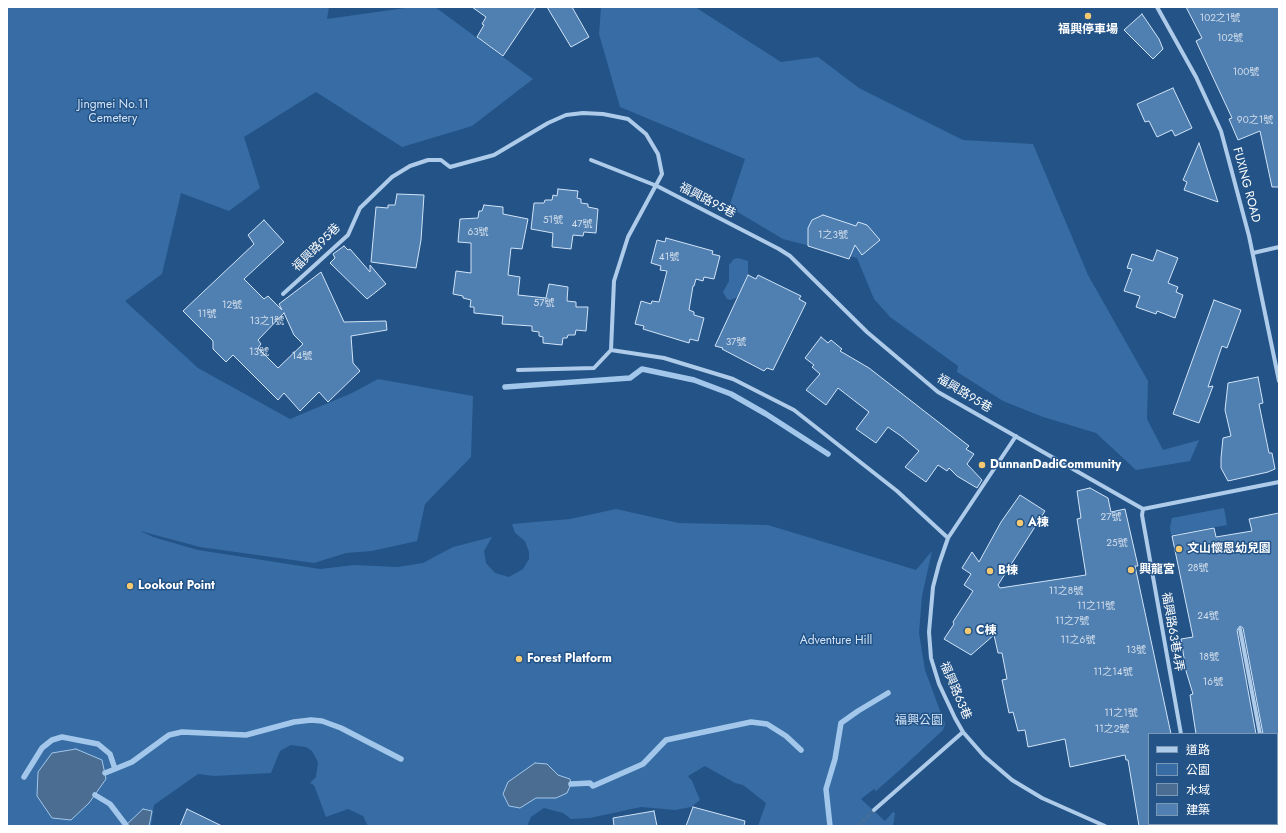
<!DOCTYPE html>
<html>
<head>
<meta charset="utf-8">
<style>
  body { margin:0 }
  #map { position:relative; width:1286px; height:833px; overflow:hidden; background:#235387; font-family:Jost,"Noto Sans TC",sans-serif }
  canvas { display:block }
  .frame { position:absolute; inset:0; border:8px solid #fff; pointer-events:none }
  .legend { position:absolute; left:1148px; top:733px; width:130px; height:92px; box-sizing:border-box; background:#235387; border:1px solid #7b98b7; margin:0; padding:5px 7px; list-style:none; font-size:12px; color:#fff }
  .legend li { display:flex; align-items:center; gap:8px; height:20px }
  .legend b { width:20px; border:1px solid #7b98b7 }
</style>
</head>
<body>
<div id="map">
<canvas width="1286" height="833"></canvas>
<div class="frame"></div>
<ul class="legend">
<li><b style="height:5px;background:#aecbe9"></b>道路</li>
<li><b style="height:11px;background:#376da4"></b>公園</li>
<li><b style="height:11px;background:#4b6d92"></b>水域</li>
<li><b style="height:11px;background:#507fb1"></b>建築</li>
</ul>
</div>
<script>
const ctx = document.querySelector('canvas').getContext('2d');
ctx.lineJoin = 'round';
function fill(path, color) {
  ctx.fillStyle = color;
  ctx.fill(path, 'evenodd');
}
function toPath(rows) {
  const path = new Path2D();
  for (const r of rows) {
    path.moveTo(r[0], r[1]);
    for (let i = 2; i < r.length; i += 2) path.lineTo(r[i], r[i + 1]);
  }
  return path;
}
function trace(path, color, width, dash) {
  ctx.strokeStyle = color;
  ctx.lineWidth = width;
  ctx.lineCap = dash ? 'butt' : 'round';
  ctx.setLineDash(dash || []);
  ctx.stroke(path);
}
function drawText(font, color, halo, rows, align = 'center') {
  ctx.font = font + ' Jost,"Noto Sans TC",sans-serif';
  ctx.lineWidth = 3;
  ctx.setLineDash([]);
  ctx.textBaseline = 'middle';
  ctx.strokeStyle = halo;
  ctx.fillStyle = color;
  for (const [text, x, y, turn = 0] of rows) {
    ctx.save();
    ctx.translate(x, y);
    ctx.rotate((+turn || 0) * Math.PI / 180);
    ctx.textAlign = isNaN(turn) ? turn : align;
    if (halo) ctx.strokeText(text, 0, 0);
    ctx.fillText(text, 0, 0);
    ctx.restore();
  }
}
fill(toPath([
  [7,7,329,7,327,19,412,7,435,7,533,79,472,126,402,147,316,92,244,137,260,188,229,211,181,193,162,274,125,301,198,368,290,419,352,393,378,379,473,396,471,457,425,504,417,541,372,551,346,553,314,563,200,547,140,531,153,537,198,550,320,569,354,565,398,567,423,563,453,547,492,537,484,551,486,563,495,573,509,577,523,569,529,559,529,552,525,541,515,533,512,524,570,519,616,509,679,523,768,525,916,570,932,551,922,596,919,633,925,670,945,724,943,730,901,769,876,791,874,789,861,799,885,821,893,812,895,813,893,826,758,826,766,803,743,785,735,783,705,766,688,776,692,781,700,800,691,807,675,810,641,807,590,818,571,819,563,813,544,808,531,817,527,826,368,826,363,816,348,809,326,817,314,785,310,783,316,777,318,762,312,751,306,747,291,745,280,751,271,773,214,776,198,774,154,805,151,826,7,826],
  [601,7,695,7,781,62,818,57,859,88,963,140,1033,144,1088,275,1148,381,1147,419,1163,450,1199,440,1190,461,1136,470,1096,433,1043,417,1003,401,957,372,958,366,890,317,874,299,857,258,783,239,729,207,745,159,620,107,599,34],
  [738,258,748,261,748,273,738,297,730,300,727,299,723,292,729,281,729,265,734,259],
  [1224,508,1227,525,1171,535,1170,527,1172,518]
]), '#376da4');
const water = toPath([
  [76,749,102,760,106,779,89,803,71,820,52,818,37,796,38,772,52,753,76,749],
  [535,763,547,764,558,775,570,779,571,784,567,793,556,798,536,798,520,808,509,806,503,794,508,782,535,763],
  [143,809,152,811,149,826,125,826,143,809]
]);
fill(water, '#4b6d92');
trace(water, '#a2c7ea', 1);
trace(toPath([
  [505,387,630,378,642,369,694,380,731,394,766,414,828,454],
  [115,769,132,762,169,735,182,732,246,735,294,722,311,720,322,721,341,728,401,759],
  [24,777,42,748,52,740,62,737,98,744,110,754,115,769,105,773],
  [571,784,590,783,593,786,643,764,666,740,751,722,767,724,786,736,801,750],
  [95,795,110,804,126,825],
  [830,826,826,789,835,759,841,723,858,711,888,693]
]), '#a2c7ea', 5.5);
const building = toPath([
  [472,7,536,7,503,56,477,37,484,25,482,24,486,17,472,7],
  [547,7,572,7,589,37,571,47,547,7],
  [1186,7,1279,7,1279,187,1272,187,1260,131,1238,140,1229,119,1232,118,1196,41,1202,38,1186,7],
  [1142,14,1159,39,1163,49,1153,59,1124,30,1142,14],
  [1173,88,1192,128,1175,136,1172,130,1157,137,1149,121,1145,122,1137,104,1173,88],
  [1199,143,1218,202,1184,190,1187,182,1183,180,1199,143],
  [558,189,578,191,577,198,581,199,581,203,588,204,588,207,598,209,596,233,584,232,583,236,573,235,571,249,552,247,553,233,531,229,534,203,544,203,545,200,552,200,553,195,557,196,558,189],
  [397,194,424,195,421,240,416,268,371,262,376,207,388,208,388,205,395,205,397,194],
  [484,205,503,207,503,214,528,219,522,249,511,248,508,275,520,277,518,295,546,298,549,284,568,287,567,301,576,302,576,307,588,307,586,331,576,330,575,335,568,335,567,338,563,338,562,345,543,343,543,337,539,336,539,332,532,331,532,326,502,324,503,316,474,313,474,307,470,307,471,300,463,298,463,296,453,294,456,271,471,273,471,243,458,242,460,219,478,218,479,211,482,211,484,205],
  [823,215,856,226,858,222,867,225,880,240,862,255,855,245,849,259,808,246,808,228,812,220,823,215],
  [264,220,284,242,244,279,264,299,268,296,282,310,279,304,321,272,344,322,386,321,387,330,351,336,353,363,360,371,328,402,319,392,300,411,284,393,278,400,233,355,226,362,213,349,213,341,183,311,254,244,248,235,264,220],
  [284,313,294,335,303,344,278,368,258,348,261,344,258,340,284,313],
  [666,238,713,251,712,254,720,256,714,279,704,277,703,281,696,279,694,286,693,286,689,310,694,312,694,315,704,318,698,341,690,339,689,343,643,329,644,326,635,324,641,301,651,304,652,301,659,302,667,271,660,270,661,266,651,263,657,240,665,242,666,238],
  [344,246,348,250,350,249,370,272,370,265,386,284,367,299,330,263,335,258,333,254,344,246],
  [1157,250,1178,258,1168,283,1178,287,1176,292,1183,295,1175,318,1157,311,1156,314,1136,307,1140,296,1124,291,1132,269,1127,268,1132,254,1153,261,1157,250],
  [748,275,756,279,758,275,801,296,799,299,806,303,773,370,767,368,764,371,722,349,723,348,715,346,748,275],
  [1214,300,1241,310,1227,348,1222,346,1208,387,1213,386,1199,423,1173,414,1214,300],
  [821,337,828,343,831,340,842,349,840,351,869,368,969,446,966,449,974,454,967,464,982,480,977,488,957,476,949,468,947,471,938,465,926,482,905,467,919,451,901,436,888,427,876,443,856,429,869,412,838,388,826,405,806,390,820,374,812,367,814,365,805,358,821,337],
  [1258,377,1263,403,1259,404,1269,453,1272,453,1275,469,1268,472,1228,481,1221,468,1221,458,1223,438,1231,436,1225,410,1228,383,1258,377],
  [1090,488,1108,498,1111,512,1125,509,1138,566,1135,566,1171,734,1149,734,1149,826,1139,826,1128,760,1126,760,1125,755,1070,767,1065,739,1028,747,1025,730,1018,731,1013,712,1009,713,1002,680,1007,679,1002,653,998,653,994,635,971,655,944,639,954,624,953,622,973,591,964,585,971,574,962,568,972,552,979,562,1001,522,1020,495,1045,511,998,585,1000,588,1086,575,1077,519,1081,518,1077,491,1090,488],
  [1279,513,1279,734,1263,734,1243,628,1240,626,1237,630,1256,734,1196,734,1190,695,1193,694,1186,671,1181,639,1193,637,1172,536,1214,528,1216,537,1252,531,1249,519,1279,513],
  [693,807,745,821,744,826,686,826,693,807],
  [187,809,222,826,180,826,187,809],
  [654,811,657,826,614,826,613,818,654,811]
]);
fill(building, '#507fb1');
trace(building, '#d2e4f7', 1);
trace(toPath([
  [858,826,874,810]
]), '#446d99', 4, [4, 2]);
trace(toPath([
  [1157,7,1196,77,1221,131,1249,236,1279,381],
  [591,160,657,186,779,249,790,256,867,332,938,392,1143,509,1279,482],
  [1253,253,1279,247],
  [283,294,348,235,360,208,392,177,410,166,428,160,441,160,450,167,494,155,548,123,566,115,583,113,603,114,628,119,646,134,658,154,662,174,628,237,614,281,611,350,594,368,518,370],
  [611,350,664,358,733,379,794,410,897,491,948,538],
  [1016,436,948,538,939,564,933,587,929,632,931,658,939,684,955,718,963,732,984,756,1012,780,1042,798,1105,826],
  [1143,509,1142,515,1181,734],
  [1240,629,1260,734],
  [874,810,963,732],
  [1277,821,1278,826],
  [1198,824,1198,826]
]), '#aecbe9', 4);
for (const [x, y, r, color] of [
  [1088,16,4,"#f5c971"],
  [982,465,4,"#f5c971"],
  [1020,523,4,"#f5c971"],
  [1179,549,4,"#f5c971"],
  [1131,570,4,"#f5c971"],
  [990,571,4,"#f5c971"],
  [130,586,4,"#f5c971"],
  [968,631,4,"#f5c971"],
  [519,659,4,"#f5c971"]
]) {
  const dot = new Path2D();
  dot.arc(x, y, r, 0, 2 * Math.PI);
  ctx.fillStyle = color;
  ctx.fill(dot);
  trace(dot, '#235387', 1.5);
}
drawText('10px', '#d3dfec', null, [
  ["102之1號",1220,19],
  ["102號",1230,39],
  ["100號",1246,73],
  ["90之1號",1255,121],
  ["51號",553,221],
  ["47號",582,225],
  ["63號",478,233],
  ["1之3號",833,236],
  ["41號",669,258],
  ["57號",544,304],
  ["12號",232,306],
  ["11號",207,315],
  ["13之1號",267,322],
  ["37號",736,343],
  ["13號",259,353],
  ["14號",302,357],
  ["27號",1111,518],
  ["25號",1117,544],
  ["28號",1198,569],
  ["11之8號",1066,592],
  ["11之11號",1096,607],
  ["24號",1208,617],
  ["11之7號",1072,622],
  ["11之6號",1078,641],
  ["13號",1136,651],
  ["18號",1209,658],
  ["11之14號",1113,673],
  ["16號",1213,683],
  ["11之1號",1121,714],
  ["11之2號",1112,730]
]);
drawText('bold 12px', '#fff', '#235387', [
  ["福興停車場",1088,30,"center"],
  ["DunnanDadiCommunity",990,465],
  ["A棟",1028,523],
  ["文山懷恩幼兒園",1187,549],
  ["興龍宮",1139,570],
  ["B棟",998,571],
  ["Lookout Point",138,586],
  ["C棟",976,631],
  ["Forest Platform",527,659]
], 'left');
drawText('12px', '#d2e4f7', '#235387', [
  ["Jingmei No.11",113,105],
  ["Cemetery",113,119],
  ["Adventure Hill",836,641],
  ["福興公園",919,721]
]);
drawText('12px', '#fff', '#235387', [
  ["FUXING ROAD",1246,185,75],
  ["福興路95巷",707,201,27],
  ["福興路95巷",317,248,-45],
  ["福興路95巷",964,394,31],
  ["福興路63巷4弄",1172,632,80],
  ["福興路63巷",955,691,67]
]);
</script>
</body>
</html>
